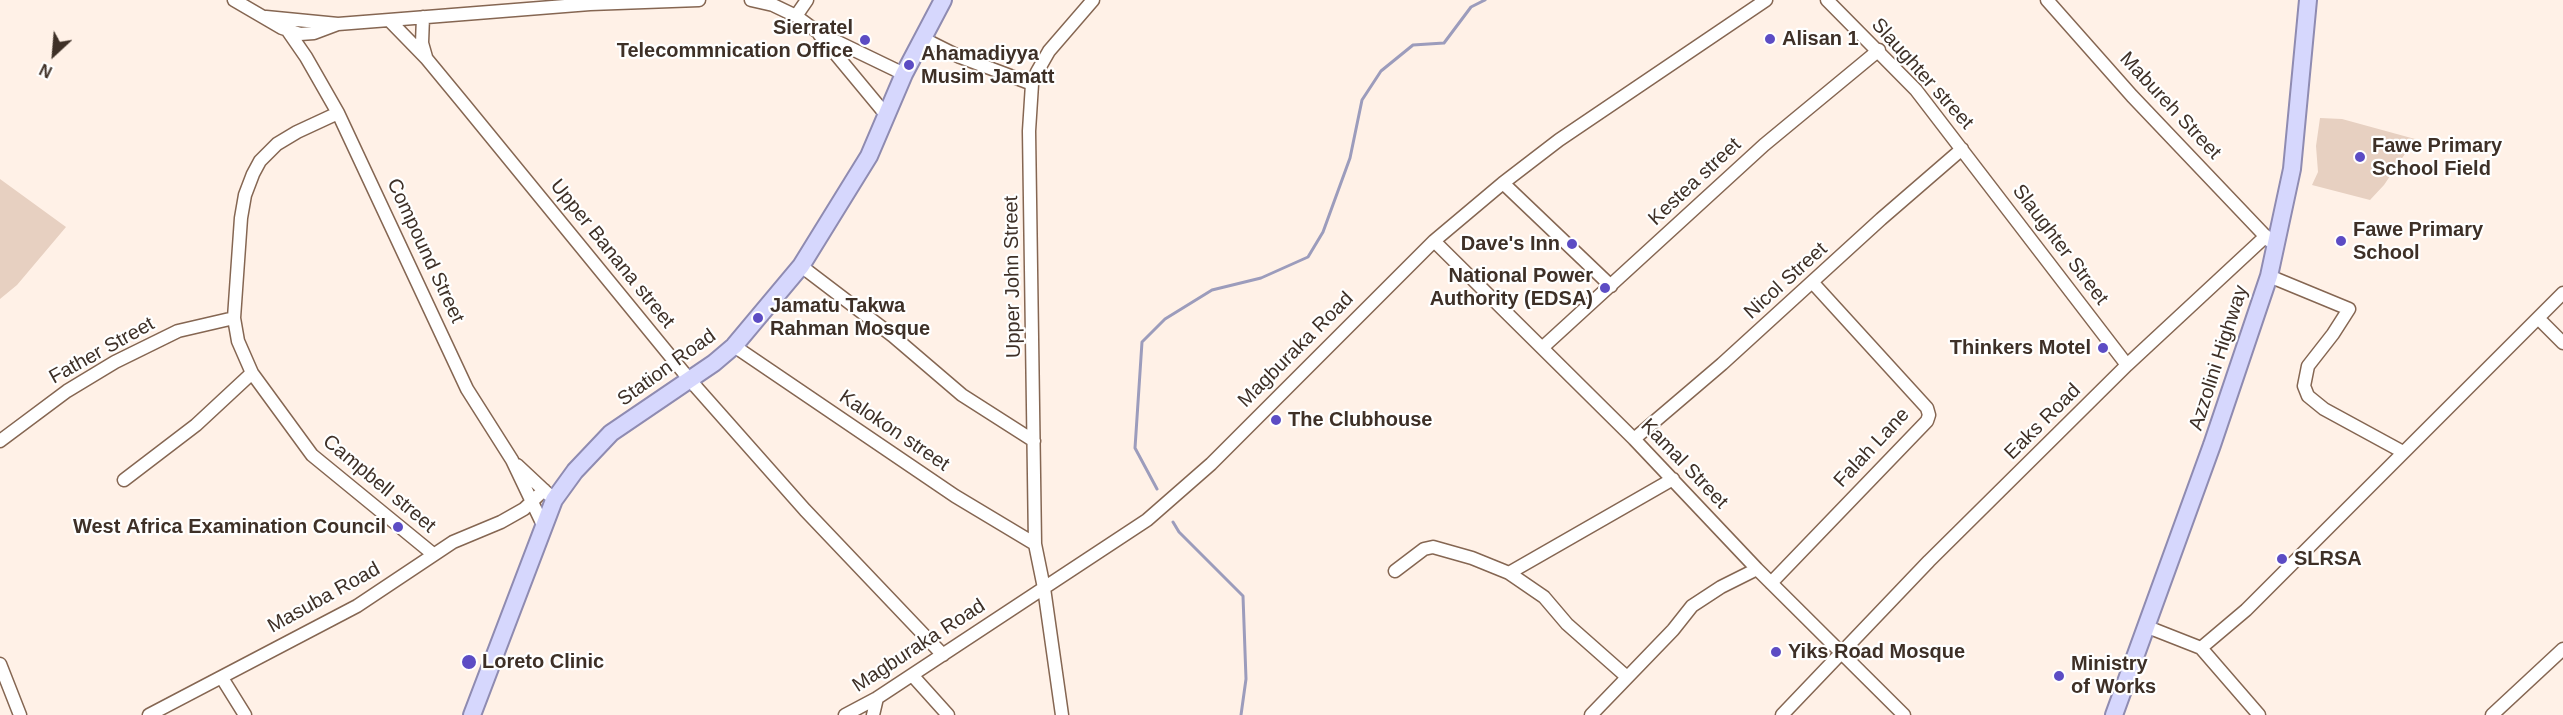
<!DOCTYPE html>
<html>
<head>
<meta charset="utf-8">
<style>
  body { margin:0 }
  #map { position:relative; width:2563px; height:715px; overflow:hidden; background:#fff1e7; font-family:Helvetica,sans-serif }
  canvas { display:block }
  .north { position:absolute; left:24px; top:24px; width:60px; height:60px; -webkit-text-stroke:4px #fff; paint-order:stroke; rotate:206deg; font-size:16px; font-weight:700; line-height:24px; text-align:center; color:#3e3027 }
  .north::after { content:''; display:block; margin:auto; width:21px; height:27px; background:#3e3027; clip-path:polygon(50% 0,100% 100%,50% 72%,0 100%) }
</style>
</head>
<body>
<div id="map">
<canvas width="2563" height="715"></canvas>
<div class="north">N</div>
</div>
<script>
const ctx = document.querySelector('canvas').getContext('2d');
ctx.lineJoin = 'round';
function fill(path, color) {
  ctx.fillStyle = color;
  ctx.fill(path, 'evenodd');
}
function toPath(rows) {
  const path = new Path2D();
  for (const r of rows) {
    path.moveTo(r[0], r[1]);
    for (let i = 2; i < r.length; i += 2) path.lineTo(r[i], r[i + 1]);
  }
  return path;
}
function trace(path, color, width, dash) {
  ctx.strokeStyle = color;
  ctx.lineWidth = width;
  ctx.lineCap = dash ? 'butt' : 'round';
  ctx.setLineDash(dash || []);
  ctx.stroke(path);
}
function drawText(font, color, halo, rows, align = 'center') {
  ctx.font = font + ' Helvetica,sans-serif';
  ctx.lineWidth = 4.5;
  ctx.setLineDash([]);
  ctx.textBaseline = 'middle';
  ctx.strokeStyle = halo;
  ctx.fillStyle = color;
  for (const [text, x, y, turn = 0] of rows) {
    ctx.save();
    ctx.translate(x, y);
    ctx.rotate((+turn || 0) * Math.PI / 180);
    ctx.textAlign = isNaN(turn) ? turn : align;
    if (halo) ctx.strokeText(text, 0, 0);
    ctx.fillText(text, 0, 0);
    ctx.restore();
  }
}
fill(toPath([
  [2320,118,2342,119,2415,139,2384,185,2370,200,2312,185,2318,172,2316,146],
  [0,179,66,227,17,285,0,299]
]), '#e7d0c1');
trace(toPath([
  [1157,489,1135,448,1142,342,1165,319,1212,290,1261,278,1308,257,1323,232,1350,158,1362,100,1381,71,1413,45,1444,43,1471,7,1485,0],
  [1173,522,1179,532,1243,596,1246,679,1241,715]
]), '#9c9cbc', 3);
const minor = toPath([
  [234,0,282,28,300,34,314,33,338,24,389,20,590,4,699,0],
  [751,0,773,5,796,16,819,33,904,74],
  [1827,0,1916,90,2127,365],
  [2047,0,2132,96,2270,241],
  [796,16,807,0],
  [266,17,338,24],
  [423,17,422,43,426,57],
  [389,20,426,58,464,104,689,379,805,510,943,655],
  [288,31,306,57,338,113,467,389,512,460,543,525],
  [819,34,887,116],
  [922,38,960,57,1032,84],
  [338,113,297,132,277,144,260,161,253,174,245,195,241,218,234,318,238,341,252,373,312,455,433,554],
  [1503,183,1611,286],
  [1434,241,1634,439,1757,569,1904,715],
  [801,266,893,336,962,395,1034,441],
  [2269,276,2349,309,2333,334,2308,366,2304,386,2308,396,2324,409,2403,452],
  [2538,318,2563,343],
  [734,346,955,496,1035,544],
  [1542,348,1764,145,1879,50],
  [1634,439,1722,364,1881,219,1962,149],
  [0,441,67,391,115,362,178,331,234,318],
  [517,465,548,494],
  [124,480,196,425,252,373],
  [1395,571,1424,549,1433,547,1472,558,1509,573,1544,597,1567,624,1627,677],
  [1509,573,1673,479],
  [1771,583,1927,421,1929,415,1927,408,1813,283],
  [2145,626,2201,648,2259,715],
  [2201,648,2246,610,2563,293],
  [0,664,20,715],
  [912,675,948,715],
  [222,678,245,715],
  [149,715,357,606,453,542,501,522,524,509,544,490],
  [845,715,877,698,1147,520,1211,464,1434,241,1503,183,1559,140,1766,0],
  [873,715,877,698],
  [1062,715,1044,588,1035,544,1029,131,1032,84,1037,72,1049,51,1093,0],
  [1591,715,1673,630,1692,606,1721,587,1757,569],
  [1782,715,1929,561,2127,365,2266,236],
  [2492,715,2563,649]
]);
const major = toPath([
  [472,715,554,500,575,471,611,433,714,363,734,346,801,266,869,156,904,74,943,0],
  [2114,715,2212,445,2269,276,2292,169,2308,0]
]);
trace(minor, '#856652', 15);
trace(major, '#8f8bb1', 20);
trace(minor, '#fff', 12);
trace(major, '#d6d7fd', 16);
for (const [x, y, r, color] of [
  [1770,39,6,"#5c4cc4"],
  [865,40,6,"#5c4cc4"],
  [909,65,6,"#5c4cc4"],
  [2360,157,6,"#5c4cc4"],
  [2341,241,6,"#5c4cc4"],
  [1572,244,6,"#5c4cc4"],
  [1605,288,6,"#5c4cc4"],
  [758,318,6,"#5c4cc4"],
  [2103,348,6,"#5c4cc4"],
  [1276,420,6,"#5c4cc4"],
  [398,527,6,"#5c4cc4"],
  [2282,559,6,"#5c4cc4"],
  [1776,652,6,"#5c4cc4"],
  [469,662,8,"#5c4cc4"],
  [2059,676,6,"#5c4cc4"]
]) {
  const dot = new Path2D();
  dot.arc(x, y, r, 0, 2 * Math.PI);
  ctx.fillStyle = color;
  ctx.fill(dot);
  trace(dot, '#fff', 2);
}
drawText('bold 20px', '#3e3027', '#fff', [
  ["Sierratel",853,28,"right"],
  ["Telecommnication Office",853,51,"right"],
  ["Alisan 1",1782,39],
  ["Ahamadiyya",921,54],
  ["Musim Jamatt",921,77],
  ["Fawe Primary",2372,146],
  ["School Field",2372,169],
  ["Fawe Primary",2353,230],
  ["School",2353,253],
  ["Dave's Inn",1560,244,"right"],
  ["National Power",1593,276,"right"],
  ["Authority (EDSA)",1593,299,"right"],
  ["Jamatu Takwa",770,306],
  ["Rahman Mosque",770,329],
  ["Thinkers Motel",2091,348,"right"],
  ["The Clubhouse",1288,420],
  ["West Africa Examination Council",386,527,"right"],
  ["SLRSA",2294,559],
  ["Yiks Road Mosque",1788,652],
  ["Loreto Clinic",482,662],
  ["Ministry",2071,664],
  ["of Works",2071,687]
], 'left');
drawText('20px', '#3e3027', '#fff', [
  ["Slaughter street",1922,74,48],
  ["Mabureh Street",2170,106,47],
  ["Kestea street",1695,182,-43],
  ["Slaughter Street",2060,245,53],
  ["Compound Street",425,251,65],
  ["Upper Banana street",612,254,51],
  ["Upper John Street",1013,277,-91],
  ["Nicol Street",1786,281,-42],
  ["Magburaka Road",1296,350,-45],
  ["Father Street",102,351,-29],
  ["Azzolini Highway",2219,358,-72],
  ["Station Road",667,368,-36],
  ["Eaks Road",2043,422,-45],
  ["Kalokon street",894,431,34],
  ["Falah Lane",1872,448,-47],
  ["Kamal Street",1684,464,46],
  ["Campbell street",379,484,40],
  ["Masuba Road",324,598,-29],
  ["Magburaka Road",919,646,-33]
]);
</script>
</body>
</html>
